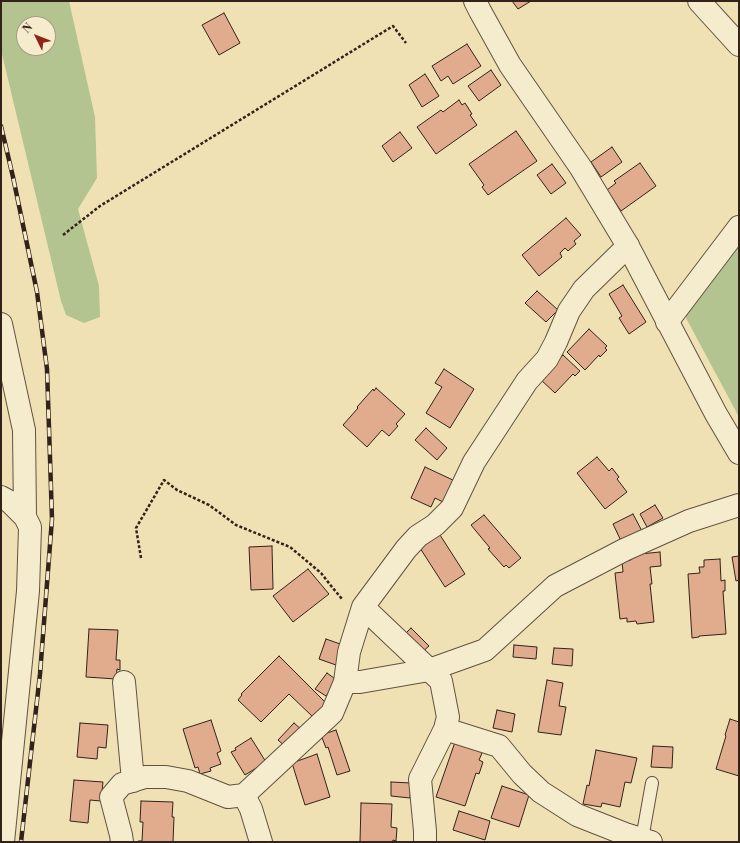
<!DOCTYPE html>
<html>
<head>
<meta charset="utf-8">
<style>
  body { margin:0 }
  #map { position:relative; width:740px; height:843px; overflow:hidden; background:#efe1b4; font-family:"Libre Bodoni",serif }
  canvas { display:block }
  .frame { position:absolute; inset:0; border:2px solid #322219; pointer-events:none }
  .north { position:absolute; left:16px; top:16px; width:40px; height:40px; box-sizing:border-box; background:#f5ecce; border:1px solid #a79b86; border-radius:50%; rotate:313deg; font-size:11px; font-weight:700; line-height:16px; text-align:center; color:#322219 }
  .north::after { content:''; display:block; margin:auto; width:14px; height:18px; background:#8f2418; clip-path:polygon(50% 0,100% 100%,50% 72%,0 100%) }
</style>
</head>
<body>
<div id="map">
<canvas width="740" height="843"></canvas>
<div class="frame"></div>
<div class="north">N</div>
</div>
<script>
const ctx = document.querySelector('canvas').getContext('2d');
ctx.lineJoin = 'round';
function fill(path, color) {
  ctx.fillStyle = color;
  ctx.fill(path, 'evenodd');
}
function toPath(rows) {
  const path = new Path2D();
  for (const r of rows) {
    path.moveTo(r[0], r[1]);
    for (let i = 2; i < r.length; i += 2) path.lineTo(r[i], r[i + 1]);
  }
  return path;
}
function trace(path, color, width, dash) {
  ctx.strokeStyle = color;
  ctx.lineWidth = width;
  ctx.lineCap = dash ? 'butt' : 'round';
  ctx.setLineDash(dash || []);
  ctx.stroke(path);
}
fill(toPath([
  [1,1,69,1,95,117,97,178,78,209,99,286,100,317,84,323,66,315,61,301,1,50],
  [24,24,48,24,48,48,24,48],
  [739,242,739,417,686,318,686,313]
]), '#b4c491');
const building = toPath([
  [512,1,531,1,518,9,512,1],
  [224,13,240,43,219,55,202,25,224,13],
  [467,44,481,66,453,84,448,76,441,81,432,66,467,44],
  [491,70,501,85,479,101,468,86,491,70],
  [425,74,439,96,422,107,409,85,425,74],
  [459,100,462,105,465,103,472,114,470,115,477,125,436,154,417,127,441,110,443,112,459,100],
  [516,131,537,161,488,195,482,187,484,185,469,164,516,131],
  [400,132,412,148,393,162,382,146,400,132],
  [612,147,622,162,601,177,591,162,612,147],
  [640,163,656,186,621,211,607,190,616,183,614,181,640,163],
  [552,164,566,183,551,194,537,175,552,164],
  [566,218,581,235,574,241,576,244,568,251,565,248,560,253,562,257,539,276,522,255,566,218],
  [623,285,646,322,629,334,619,318,622,316,609,294,623,285],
  [537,291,558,310,546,322,525,303,537,291],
  [589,329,607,346,605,348,607,350,600,357,599,355,585,370,567,352,589,329],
  [563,355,580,371,575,376,573,374,555,393,540,379,563,355],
  [444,369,474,389,450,428,426,413,442,387,435,383,444,369],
  [376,388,405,414,396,424,398,426,389,436,382,430,367,447,343,425,358,408,357,407,373,389,374,391,376,388],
  [426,428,447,448,437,460,415,440,426,428],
  [597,457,609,471,612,468,619,477,617,479,627,492,605,509,577,473,597,457],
  [425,467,455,481,445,503,435,498,431,507,411,498,425,467],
  [655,505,663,518,647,527,640,514,655,505],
  [633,514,643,533,622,543,613,524,633,514],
  [484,515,521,558,509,568,506,565,504,567,488,549,490,548,471,525,484,515],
  [440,535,465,574,445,587,420,548,440,535],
  [272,546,273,589,251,590,249,547,272,546],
  [660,552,661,566,650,567,652,584,650,584,654,622,637,624,636,621,627,622,627,618,620,619,615,573,623,572,622,561,631,560,630,555,660,552],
  [739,556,739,580,736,581,732,557,739,556],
  [720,559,721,581,725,580,725,591,723,591,726,634,699,636,699,637,692,638,688,574,700,573,699,567,704,567,704,560,720,559],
  [308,569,329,594,293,622,273,596,308,569],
  [411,628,429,646,421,653,404,635,411,628],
  [89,629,118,630,116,660,120,660,120,670,117,669,116,679,86,677,89,629],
  [326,639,343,645,336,665,319,659,326,639],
  [514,645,537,647,536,659,513,657,514,645],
  [554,648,573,649,572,666,552,664,554,648],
  [279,656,328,705,314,718,289,694,261,722,238,700,242,695,241,694,279,656],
  [327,673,338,681,326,696,315,689,327,673],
  [547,680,563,683,559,706,566,707,561,735,538,732,547,680],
  [497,710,515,714,512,732,493,728,497,710],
  [730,719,739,722,739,776,716,769,726,736,725,735,730,719],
  [211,720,221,751,217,753,221,764,210,768,211,771,200,774,198,767,195,768,183,729,211,720],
  [80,723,108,725,106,748,98,747,97,759,77,757,80,723],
  [294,723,302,730,286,747,278,740,294,723],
  [336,730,350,771,337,775,328,747,326,748,321,735,336,730],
  [251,738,266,762,245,775,231,752,236,750,235,748,251,738],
  [455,742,483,751,479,760,483,762,479,774,476,773,465,806,436,797,455,742],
  [653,746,673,747,672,768,651,767,653,746],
  [596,750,637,758,631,783,625,782,620,807,602,803,601,807,583,804,587,785,589,786,596,750],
  [317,754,330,797,305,805,292,763,317,754],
  [74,780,103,782,101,801,90,800,88,823,70,821,74,780],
  [391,782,411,783,410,798,391,796,391,782],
  [502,786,529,795,519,827,491,818,502,786],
  [141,801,173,802,172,817,174,817,173,842,138,842,138,841,142,841,143,822,140,822,141,801],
  [361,803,392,804,391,827,397,828,396,841,393,840,392,842,360,842,361,803],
  [459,811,490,821,485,840,453,830,459,811]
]);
fill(building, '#e1ac8e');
trace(building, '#322219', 1);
const service = toPath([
  [642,839,652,783]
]);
const minor = toPath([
  [699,1,739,45],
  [667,322,739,227],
  [1,324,24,430,25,517],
  [1,497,10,502,25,517,30,527,28,591,3,842],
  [363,607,441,681,448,717,445,729,420,779,425,831,425,842],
  [124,682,133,781],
  [345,682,360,682,429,670,485,650,555,586,624,550,689,521,739,505],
  [445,729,499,746,522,774,541,792,577,815,625,834,651,842],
  [244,795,251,809,261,842],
  [122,842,121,835,111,797,122,784,145,777,166,777,188,781,228,797,244,795,332,713,345,682,349,652,363,607,406,549,418,536,435,525,452,508,474,462,527,381,547,359,556,342,569,311,584,289,628,246]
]);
const tertiary = toPath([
  [475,1,480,11,510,65,581,168,628,246,716,414,739,453]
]);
trace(service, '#615240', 14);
trace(minor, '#615240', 24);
trace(tertiary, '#615240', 24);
trace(toPath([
  [63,235,100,206,393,26,406,43],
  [141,558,136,528,164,480,177,490,209,505,236,525,290,547,321,573,332,587,342,599]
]), '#322219', 2.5, [3, 2]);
trace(service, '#f5ecce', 12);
trace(minor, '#f5ecce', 22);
trace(tertiary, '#f5ecce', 22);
const rail = toPath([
  [1,126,13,177,37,292,47,369,50,458,52,519,40,674,21,842]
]);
trace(rail, '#322219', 4.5);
trace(rail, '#f5ecce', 3, [9]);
</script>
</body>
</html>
